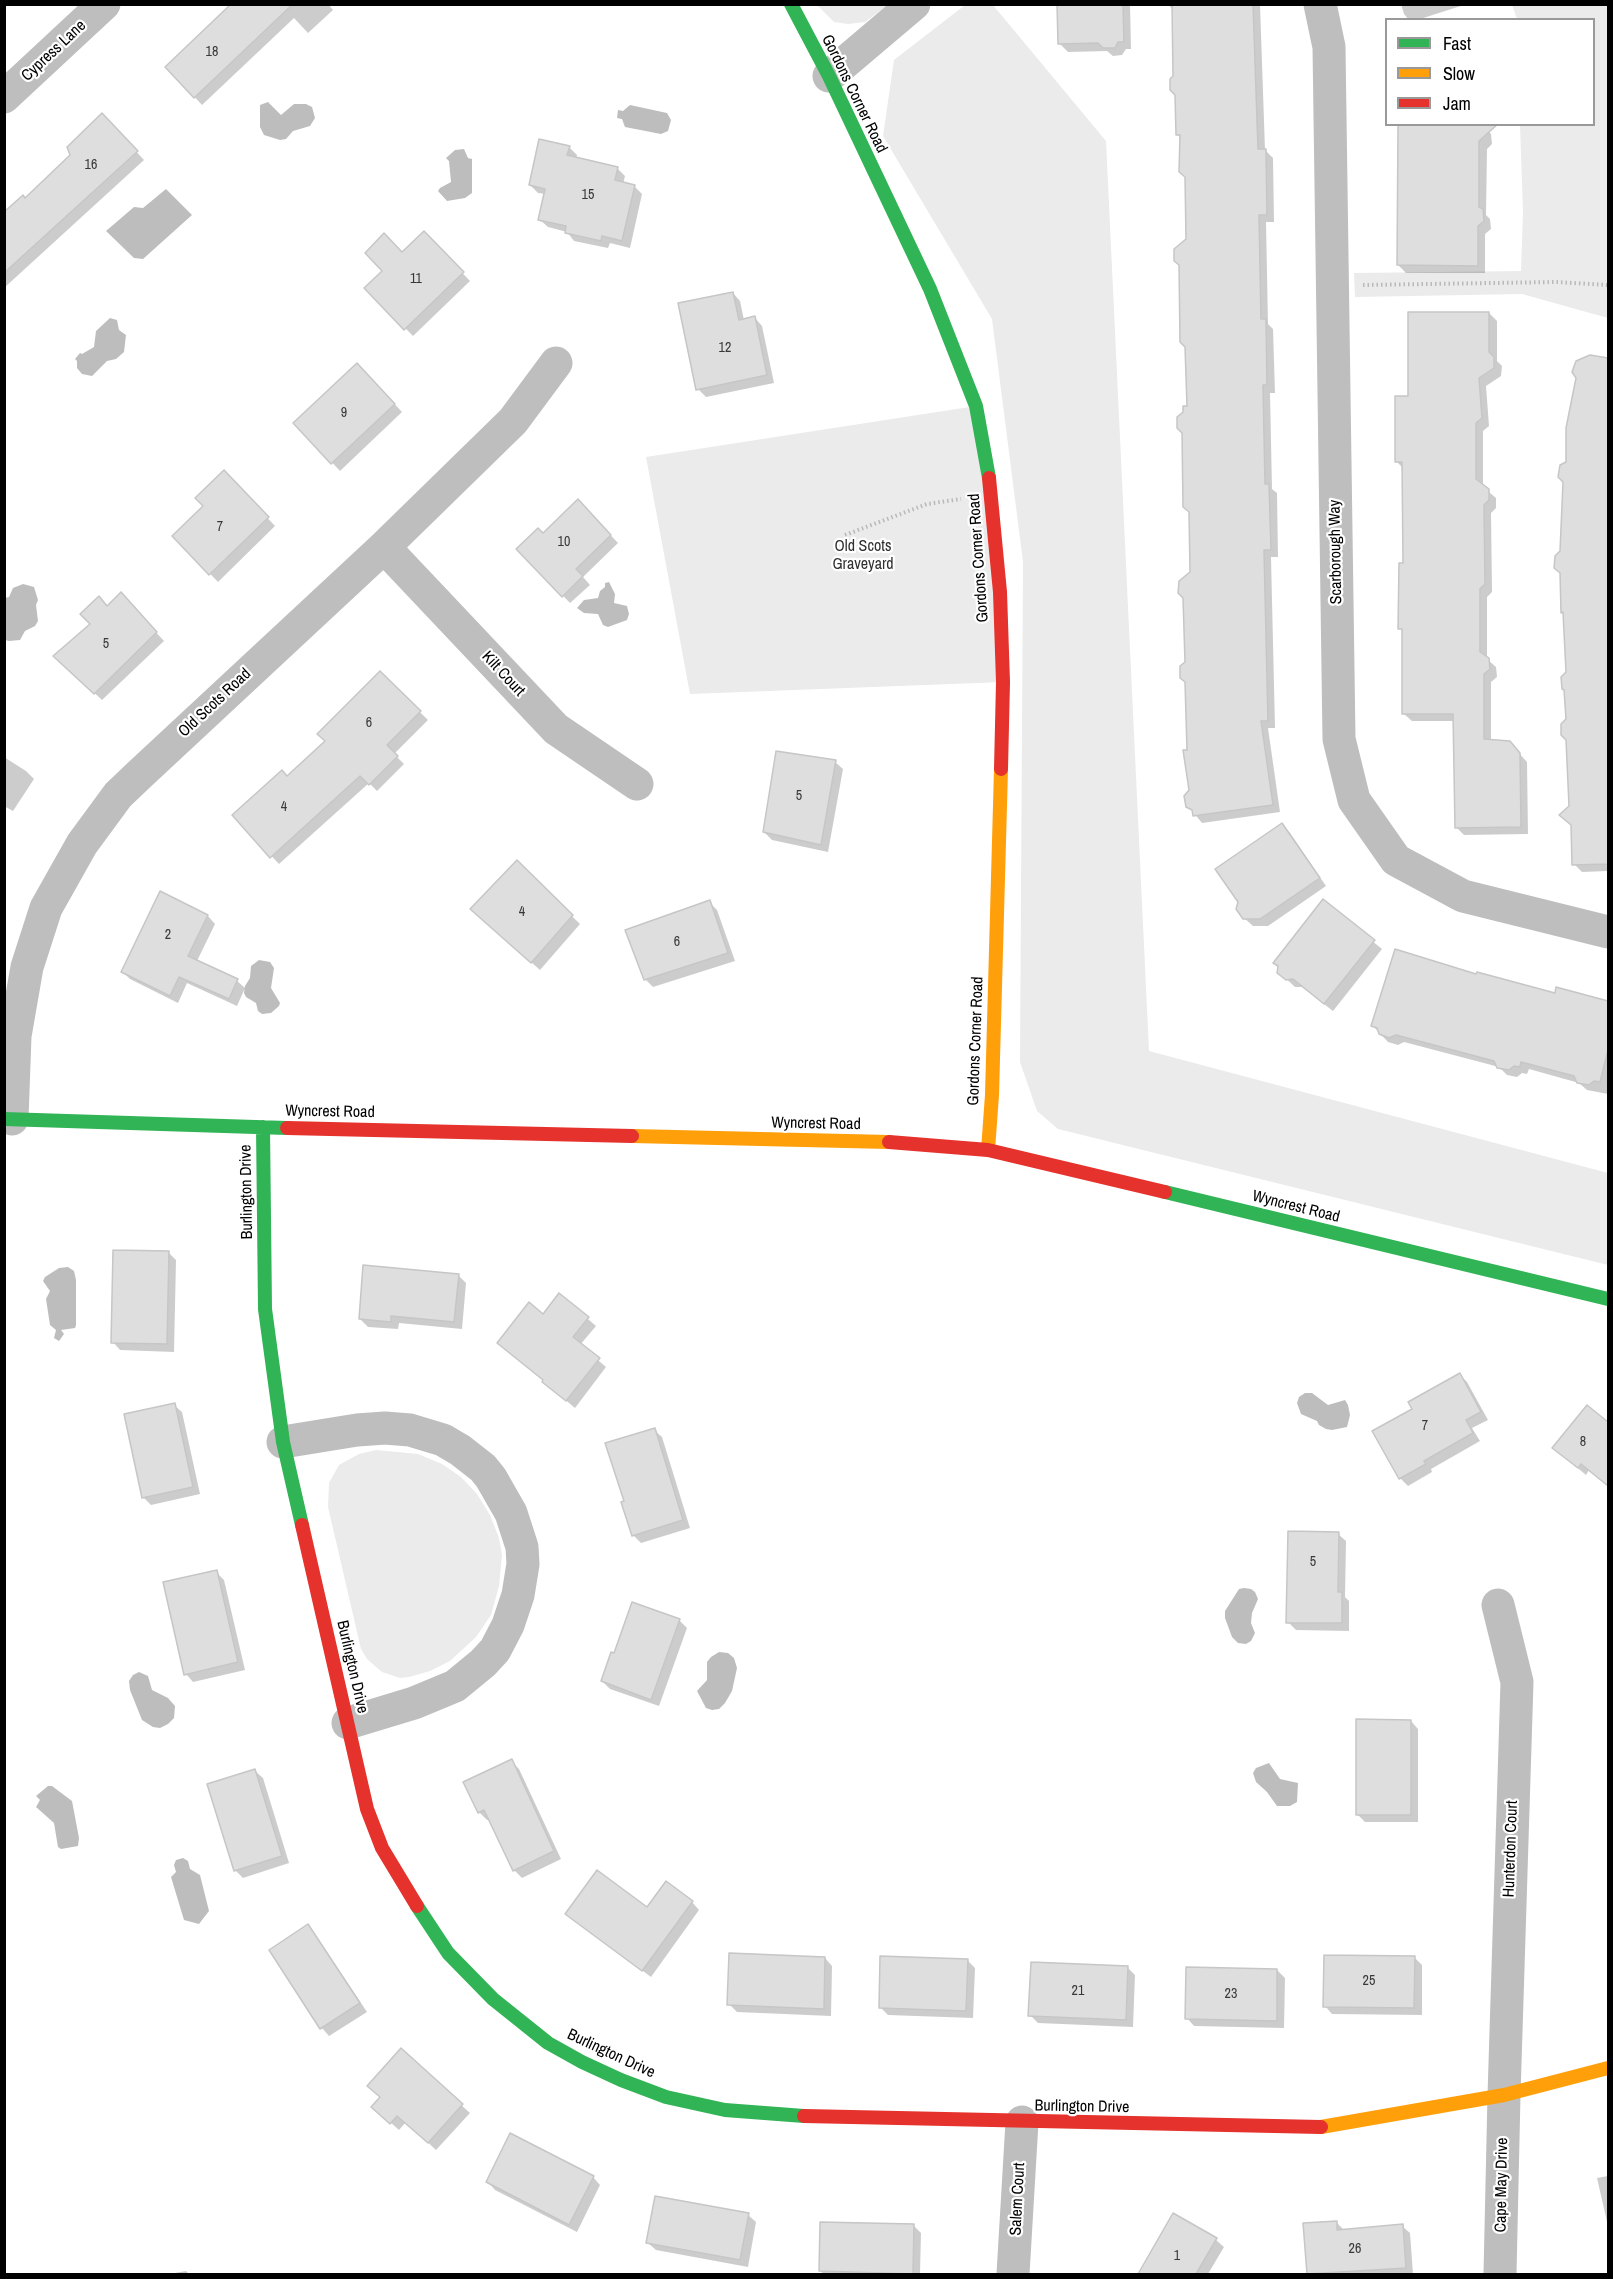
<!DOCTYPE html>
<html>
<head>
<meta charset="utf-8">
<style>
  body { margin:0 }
  #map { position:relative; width:1613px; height:2279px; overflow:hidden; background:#fff; font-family:"Archivo Narrow",sans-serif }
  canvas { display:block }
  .frame { position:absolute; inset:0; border:6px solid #000; pointer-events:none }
  .legend { position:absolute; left:1385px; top:18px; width:210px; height:108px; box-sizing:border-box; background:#fff; border:2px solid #999; margin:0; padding:8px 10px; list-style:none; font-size:18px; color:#000 }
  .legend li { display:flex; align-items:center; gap:12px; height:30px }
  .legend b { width:30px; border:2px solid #999 }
</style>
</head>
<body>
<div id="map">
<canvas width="1613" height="2279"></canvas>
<div class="frame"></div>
<ul class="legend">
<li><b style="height:8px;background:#30b455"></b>Fast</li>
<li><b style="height:8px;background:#ff9f0a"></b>Slow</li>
<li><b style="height:8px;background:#e5322d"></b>Jam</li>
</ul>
</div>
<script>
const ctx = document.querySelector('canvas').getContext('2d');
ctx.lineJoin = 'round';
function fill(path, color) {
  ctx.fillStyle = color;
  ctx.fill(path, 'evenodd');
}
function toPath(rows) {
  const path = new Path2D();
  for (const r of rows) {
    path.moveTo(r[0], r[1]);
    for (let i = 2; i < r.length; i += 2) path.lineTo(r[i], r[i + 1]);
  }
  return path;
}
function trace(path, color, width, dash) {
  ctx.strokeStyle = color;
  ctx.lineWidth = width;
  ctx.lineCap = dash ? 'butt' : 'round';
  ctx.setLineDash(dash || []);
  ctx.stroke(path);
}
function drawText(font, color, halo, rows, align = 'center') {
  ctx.font = font + ' "Archivo Narrow",sans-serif';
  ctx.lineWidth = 4.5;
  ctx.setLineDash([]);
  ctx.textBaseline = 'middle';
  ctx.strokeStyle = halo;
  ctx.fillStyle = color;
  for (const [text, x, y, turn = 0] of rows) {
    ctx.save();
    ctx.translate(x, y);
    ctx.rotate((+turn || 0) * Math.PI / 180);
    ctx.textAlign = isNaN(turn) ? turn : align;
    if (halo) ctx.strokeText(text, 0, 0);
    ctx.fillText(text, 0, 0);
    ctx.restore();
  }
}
fill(toPath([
  [817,5,888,5,865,22,848,24,834,22],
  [993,5,1106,141,1149,1051,1608,1173,1608,1265,1058,1129,1037,1111,1020,1062,1023,562,992,319,883,136,894,60,965,5],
  [1512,5,1608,5,1608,318,1522,294,1355,297,1354,273,1521,271,1523,212,1520,125,1594,124,1594,20,1517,19],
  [976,406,1003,682,690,694,646,457],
  [376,1450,418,1454,442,1464,461,1477,477,1494,490,1515,499,1538,502,1555,499,1586,491,1615,476,1637,450,1661,430,1671,409,1677,400,1678,382,1672,367,1659,361,1649,328,1507,329,1483,339,1465,359,1454]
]), '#ebebeb');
fill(toPath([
  [268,102,281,115,294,104,306,104,312,107,315,118,310,126,293,131,286,139,280,140,264,135,260,127,260,105],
  [630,105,667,113,671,120,668,131,661,134,625,127,622,119,617,118,618,110,623,111],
  [464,149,468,158,472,159,472,193,465,198,447,201,438,191,440,188,451,182,449,161,446,158,455,150],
  [166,189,192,215,143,259,134,258,106,231,134,207,143,208],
  [110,318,117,320,119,330,126,335,124,352,116,359,107,361,92,376,82,374,77,368,77,361,75,359,80,353,82,354,94,347,96,331],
  [609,582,615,594,614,603,627,606,629,614,627,620,608,627,603,625,598,614,584,613,577,608,584,600,598,598,600,591,605,587,605,583],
  [23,584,34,587,38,600,36,605,38,621,35,626,25,631,20,640,9,641,5,640,5,598,9,597,13,588],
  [259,960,270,962,274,968,271,988,280,1003,279,1006,271,1013,262,1014,258,1011,256,1003,246,997,244,993,245,986,250,978,251,966],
  [68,1267,74,1271,76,1280,76,1325,75,1328,61,1330,64,1334,59,1341,54,1338,56,1330,50,1325,46,1299,50,1291,43,1281,45,1277,59,1268],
  [1305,1393,1312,1393,1328,1405,1345,1400,1348,1405,1350,1415,1347,1427,1332,1430,1326,1429,1319,1425,1317,1421,1301,1414,1297,1403,1299,1397],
  [1244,1588,1251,1589,1255,1592,1258,1599,1252,1613,1251,1623,1255,1633,1251,1641,1246,1644,1238,1643,1232,1637,1225,1618,1225,1611,1239,1589],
  [719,1652,728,1653,734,1658,737,1668,732,1691,725,1703,719,1709,712,1710,706,1708,697,1691,707,1680,707,1662,711,1657],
  [139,1672,148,1676,152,1690,168,1698,175,1706,174,1718,168,1724,160,1728,153,1727,142,1720,130,1690,129,1681,133,1675],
  [1269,1763,1280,1779,1298,1783,1297,1802,1290,1806,1277,1806,1267,1792,1256,1782,1253,1773,1256,1768],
  [48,1786,52,1786,72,1801,79,1838,78,1846,61,1849,58,1847,54,1823,36,1807,40,1800,36,1796],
  [183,1858,188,1861,190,1869,200,1875,209,1911,199,1924,184,1920,171,1877,176,1872,174,1865,176,1860]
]), '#bdbdbd');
fill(toPath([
  [233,4,328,4,333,10,308,33,294,18,202,105,167,67],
  [1059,4,1130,4,1131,49,1126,49,1122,55,1113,56,1107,51,1068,52,1060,44],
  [1168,4,1260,4,1265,150,1273,158,1274,222,1266,222,1268,324,1273,329,1275,393,1270,393,1272,489,1277,493,1278,557,1271,557,1275,728,1268,728,1280,812,1202,823,1188,806,1190,790,1186,663,1192,573,1188,240,1186,177,1182,138,1178,135,1173,10],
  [1401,4,1467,4,1417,20,1409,20,1404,14],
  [102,115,144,160,4,288,4,214,26,200,72,156],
  [1486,128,1491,134,1492,144,1487,149,1486,215,1490,219,1491,229,1485,234,1485,273,1406,273,1398,265],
  [569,147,577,155,576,159,617,168,625,176,623,184,634,186,642,194,630,248,610,243,608,248,574,241,567,232,548,227,540,220,546,194,538,193,530,185],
  [424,233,470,281,413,336,366,288],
  [733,293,740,301,744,320,755,318,762,326,774,383,706,397,698,389],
  [1489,313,1497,321,1497,361,1502,366,1501,376,1486,386,1489,426,1483,431,1483,487,1496,498,1496,508,1491,513,1492,592,1487,597,1487,659,1496,667,1497,677,1491,682,1491,741,1517,751,1527,762,1528,834,1464,835,1456,827,1455,721,1412,721,1404,714,1404,633,1400,628,1404,564,1404,469,1397,462,1410,398],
  [1590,356,1608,360,1608,871,1582,872,1574,864,1562,552,1567,462],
  [365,372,402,412,340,471,295,423],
  [224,472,275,526,218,582,174,536,205,506],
  [578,501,618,543,583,577,590,585,570,603,518,549,543,535],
  [128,602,164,641,102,700,55,656,108,608],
  [380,673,428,720,394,754,404,764,377,791,369,783,279,864,234,816,287,777,327,742],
  [4,757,26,771,34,779,13,811,4,806],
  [835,762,843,769,828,852,772,840,764,832],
  [1282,825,1290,833,1326,886,1268,926,1253,926,1244,918],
  [517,862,580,924,540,970,479,916],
  [1323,901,1382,949,1333,1011,1302,987,1295,987,1279,972],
  [709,902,717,910,735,961,653,987,645,979],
  [208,916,215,924,197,961,237,981,245,988,237,1006,187,983,178,1003,130,979,122,971],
  [1477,976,1556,995,1557,989,1608,1003,1608,1094,1587,1090,1579,1083,1529,1069,1527,1074,1522,1073,1517,1077,1507,1075,1499,1067,1404,1042,1398,1045,1388,1042,1373,1026],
  [169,1253,176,1260,174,1352,120,1350,113,1342],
  [458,1275,466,1283,462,1329,399,1323,398,1329,368,1327,360,1319],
  [560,1295,596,1326,580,1345,606,1367,575,1408,544,1382,543,1316],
  [1459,1374,1467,1382,1488,1420,1472,1428,1480,1441,1431,1469,1432,1472,1408,1486,1400,1478,1414,1409],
  [174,1405,182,1412,200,1494,151,1505,143,1497],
  [1587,1407,1608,1424,1608,1486,1589,1470,1586,1475,1554,1448],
  [654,1430,662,1437,690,1528,641,1543,633,1535,626,1502],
  [1338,1534,1346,1541,1345,1597,1349,1601,1349,1631,1296,1630,1288,1622],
  [216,1572,224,1580,245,1670,193,1682,186,1674],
  [679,1620,687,1628,659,1706,610,1689,602,1681,615,1655],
  [1411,1721,1418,1729,1418,1822,1365,1822,1357,1814],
  [511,1761,519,1769,561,1859,522,1878,514,1870,490,1819,487,1820,479,1812,465,1782],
  [255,1771,263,1778,289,1863,243,1878,235,1870],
  [692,1902,699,1910,651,1977,567,1914,648,1909],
  [308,1926,315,1934,367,2012,329,2036,322,2028,271,1950],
  [825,1958,832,1966,831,2016,737,2012,729,2004],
  [1415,1958,1422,1965,1422,2015,1332,2014,1325,2006],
  [967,1960,975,1968,973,2018,888,2015,880,2007],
  [1127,1967,1135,1975,1133,2027,1038,2023,1030,2015],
  [1277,1970,1285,1978,1284,2028,1194,2026,1187,2018],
  [401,2050,470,2113,436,2150,406,2122,399,2130,381,2114,381,2098],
  [1608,2176,1608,2226,1597,2178],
  [593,2177,600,2185,577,2232,495,2190,488,2182],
  [748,2215,756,2222,748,2267,656,2250,648,2243],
  [1173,2215,1216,2240,1224,2247,1208,2274,1140,2274],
  [1336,2222,1344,2230,1402,2226,1410,2233,1413,2274,1309,2274,1305,2225],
  [913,2225,921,2233,920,2274,824,2274,820,2271],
  [186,2271,189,2274,169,2274]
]), '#0003');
const building = toPath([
  [231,4,293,4,194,98,165,67,231,4],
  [1057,4,1123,4,1124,42,1118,42,1115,48,1103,48,1098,43,1058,44,1057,4],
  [1172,4,1253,4,1258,149,1266,149,1267,215,1259,215,1261,319,1266,319,1267,385,1263,385,1265,484,1269,484,1271,550,1264,550,1268,721,1261,721,1273,805,1193,816,1192,810,1186,807,1184,796,1189,790,1183,750,1187,750,1185,682,1180,678,1180,666,1185,662,1183,598,1178,593,1179,581,1190,572,1189,512,1183,507,1182,433,1177,428,1177,417,1183,412,1183,406,1187,406,1185,347,1180,342,1179,265,1174,261,1174,249,1186,239,1185,177,1179,172,1180,135,1176,135,1175,95,1170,90,1170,79,1173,76,1172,4],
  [102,113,138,151,4,273,4,212,23,195,25,198,70,155,67,147,102,113],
  [1398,124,1498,124,1479,141,1479,207,1483,209,1484,221,1478,226,1478,266,1397,265,1398,124],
  [539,139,570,146,567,155,618,167,615,180,635,185,622,241,602,236,601,241,565,233,566,226,538,220,545,189,529,185,539,139],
  [424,231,464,272,404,330,364,288,382,271,365,253,384,233,402,252,424,231],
  [733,292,739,320,755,316,767,375,696,390,678,303,733,292],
  [1408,312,1489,312,1489,352,1494,357,1494,368,1479,378,1482,418,1476,423,1476,479,1489,489,1489,500,1484,505,1485,584,1480,589,1480,652,1489,658,1490,669,1484,674,1484,739,1510,741,1520,753,1521,827,1455,828,1453,714,1402,714,1402,629,1398,629,1399,563,1403,563,1402,462,1395,462,1395,396,1408,396,1408,312],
  [1590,355,1608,358,1608,864,1572,865,1571,825,1559,815,1569,806,1566,740,1561,735,1561,724,1566,719,1564,690,1562,689,1561,677,1566,672,1563,612,1561,613,1560,573,1554,568,1555,556,1560,551,1563,482,1558,477,1560,465,1566,462,1566,428,1576,378,1572,372,1576,361,1590,355],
  [357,363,395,404,331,464,293,423,357,363],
  [224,470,269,517,209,575,172,536,203,506,195,498,224,470],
  [578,499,611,535,576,569,583,576,562,597,516,549,538,528,543,533,578,499],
  [121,592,157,632,94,694,53,656,90,624,80,614,99,596,107,606,121,592],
  [380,671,421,711,387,745,398,756,369,785,360,776,270,858,232,815,282,770,287,776,325,741,317,734,380,671],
  [776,751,836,760,821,845,763,832,776,751],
  [1282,823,1320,878,1260,919,1243,919,1236,909,1238,902,1215,869,1282,823],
  [517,860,573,915,531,963,470,909,517,860],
  [160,891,208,915,188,956,238,979,229,999,179,977,170,996,121,972,160,891],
  [1323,899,1375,940,1324,1004,1293,979,1286,980,1277,973,1278,966,1273,963,1323,899],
  [710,900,728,953,644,980,625,930,710,900],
  [1395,949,1476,974,1477,972,1555,993,1556,987,1608,1001,1608,1050,1600,1082,1594,1081,1589,1085,1577,1083,1574,1076,1521,1062,1520,1067,1514,1066,1509,1070,1497,1068,1494,1061,1396,1035,1389,1038,1379,1034,1377,1028,1371,1026,1395,949],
  [113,1250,169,1251,167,1344,111,1343,113,1250],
  [363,1265,459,1274,454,1322,391,1316,391,1322,359,1319,363,1265],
  [559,1293,589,1317,573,1337,600,1358,566,1401,542,1382,543,1380,497,1343,529,1302,543,1314,559,1293],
  [1460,1373,1481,1412,1466,1420,1473,1433,1424,1461,1426,1464,1399,1479,1372,1431,1412,1409,1408,1402,1460,1373],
  [175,1403,193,1487,142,1498,124,1414,175,1403],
  [1587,1405,1608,1422,1608,1486,1581,1464,1578,1468,1552,1448,1587,1405],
  [655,1428,683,1520,632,1536,621,1502,624,1501,605,1443,655,1428],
  [1288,1531,1339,1532,1338,1592,1342,1592,1342,1623,1286,1623,1288,1531],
  [217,1570,238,1662,184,1675,163,1582,217,1570],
  [632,1602,680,1619,651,1700,601,1681,611,1652,614,1653,632,1602],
  [1356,1719,1411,1720,1411,1815,1356,1815,1356,1719],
  [512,1759,554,1851,513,1871,484,1810,478,1813,463,1782,512,1759],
  [255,1769,282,1856,234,1871,207,1784,255,1769],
  [597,1870,647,1907,666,1881,693,1901,642,1971,565,1914,597,1870],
  [308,1924,360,2003,320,2029,269,1950,308,1924],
  [729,1953,825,1957,824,2009,727,2005,729,1953],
  [1324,1955,1415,1956,1414,2008,1323,2007,1324,1955],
  [880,1956,968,1959,966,2011,879,2008,880,1956],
  [1031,1962,1128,1966,1126,2020,1028,2016,1031,1962],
  [1186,1967,1277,1969,1277,2021,1185,2019,1186,1967],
  [401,2048,463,2104,428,2143,397,2116,390,2124,371,2107,380,2097,367,2086,401,2048],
  [510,2133,594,2176,569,2225,486,2182,510,2133],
  [655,2196,749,2213,740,2260,646,2243,655,2196],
  [1173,2213,1217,2238,1196,2274,1138,2274,1173,2213],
  [1337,2221,1337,2230,1403,2224,1406,2268,1307,2274,1303,2223,1337,2221],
  [820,2222,914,2224,913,2274,819,2271,820,2222]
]);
fill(building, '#dedede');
trace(building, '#c6c6c6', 1.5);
trace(toPath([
  [1363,285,1556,282,1608,285],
  [845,535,927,504,961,499]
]), '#b9b9b9', 4, [1.5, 3]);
trace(toPath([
  [1320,4,1329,47,1339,739,1354,800,1396,860,1463,896,1608,932],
  [829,76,914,4],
  [4,97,104,4],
  [384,547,556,729,637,784],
  [12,1119,15,1036,27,967,46,908,82,844,118,795,139,775,384,547,513,421,556,363],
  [283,1442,357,1430,385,1428,410,1430,443,1440,460,1450,483,1468,491,1478,511,1513,522,1547,523,1564,518,1595,508,1625,495,1650,483,1663,455,1686,414,1703,348,1723],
  [1498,1605,1517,1682,1504,2095,1500,2274],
  [1013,2274,1022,2122]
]), '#bebebe', 33);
trace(toPath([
  [791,4,829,76,930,289,976,406,989,478],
  [4,1119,287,1128],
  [263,1127,265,1309,283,1442,302,1525],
  [1165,1192,1608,1299],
  [417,1906,448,1953,493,1999,548,2043,582,2062,621,2080,666,2097,725,2110,804,2116]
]), '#30b455', 14);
trace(toPath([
  [632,1136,889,1142],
  [988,1150,992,1095,1001,769],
  [1321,2127,1504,2095,1608,2068]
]), '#ff9f0a', 14);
trace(toPath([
  [989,478,1000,592,1003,682,1001,769],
  [287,1128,632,1136],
  [889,1142,988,1150,1165,1192],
  [302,1525,367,1809,382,1848,417,1906],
  [804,2116,1321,2127]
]), '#e5322d', 14);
drawText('14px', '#383838', null, [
  ["18",212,52],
  ["16",91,165],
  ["15",588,195],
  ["11",416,279],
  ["12",725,348],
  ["9",344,413],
  ["7",220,527],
  ["10",564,542],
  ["5",106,644],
  ["6",369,723],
  ["5",799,796],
  ["4",284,807],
  ["4",522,912],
  ["2",168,935],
  ["6",677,942],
  ["7",1425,1426],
  ["8",1583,1442],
  ["5",1313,1562],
  ["25",1369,1981],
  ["21",1078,1991],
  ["23",1231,1994],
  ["26",1355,2249],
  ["1",1177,2256]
]);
drawText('16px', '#000', '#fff', [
  ["Cypress Lane",54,51,-43],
  ["Gordons Corner Road",854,94,64],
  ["Scarborough Way",1336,552,-91],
  ["Gordons Corner Road",979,558,-94],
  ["Kilt Court",503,674,47],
  ["Old Scots Road",215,703,-43],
  ["Gordons Corner Road",976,1041,-88],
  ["Wyncrest Road",330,1112,1],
  ["Wyncrest Road",816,1124,1],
  ["Burlington Drive",247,1192,-91],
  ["Wyncrest Road",1296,1207,14],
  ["Burlington Drive",352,1667,77],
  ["Hunterdon Court",1511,1849,-88],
  ["Burlington Drive",611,2054,25],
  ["Burlington Drive",1082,2107,1],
  ["Cape May Drive",1502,2185,-89],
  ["Salem Court",1018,2199,-87]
]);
drawText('16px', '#313131', '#fff', [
  ["Old Scots",863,547],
  ["Graveyard",863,565]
]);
</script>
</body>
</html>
